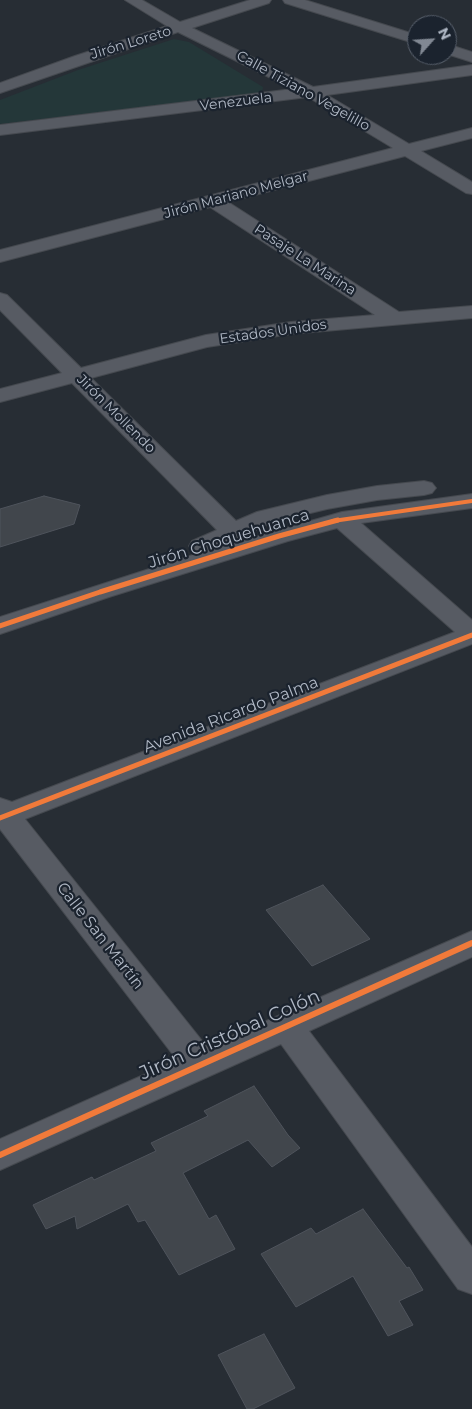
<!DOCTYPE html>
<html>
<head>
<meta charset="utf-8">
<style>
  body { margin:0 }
  #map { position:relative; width:472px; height:1409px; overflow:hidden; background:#272d34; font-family:Montserrat,sans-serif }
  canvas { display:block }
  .north { position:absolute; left:407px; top:15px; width:50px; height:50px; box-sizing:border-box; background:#1b232e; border:1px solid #575f6b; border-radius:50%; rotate:64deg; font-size:14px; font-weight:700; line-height:20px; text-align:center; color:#b1b9c6 }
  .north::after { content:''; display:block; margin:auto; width:18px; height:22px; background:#818893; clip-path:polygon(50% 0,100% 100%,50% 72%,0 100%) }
</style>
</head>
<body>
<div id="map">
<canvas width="472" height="1409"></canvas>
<div class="north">N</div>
</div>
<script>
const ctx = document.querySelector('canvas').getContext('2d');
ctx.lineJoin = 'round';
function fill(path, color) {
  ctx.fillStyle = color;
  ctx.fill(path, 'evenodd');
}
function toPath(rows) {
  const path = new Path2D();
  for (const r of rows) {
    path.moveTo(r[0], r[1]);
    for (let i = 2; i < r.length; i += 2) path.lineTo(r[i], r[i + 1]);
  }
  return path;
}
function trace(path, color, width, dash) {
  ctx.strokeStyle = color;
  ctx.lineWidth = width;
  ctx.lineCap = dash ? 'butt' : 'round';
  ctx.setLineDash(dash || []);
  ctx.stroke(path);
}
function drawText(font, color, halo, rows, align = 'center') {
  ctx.font = font + ' Montserrat,sans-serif';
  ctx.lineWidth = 4.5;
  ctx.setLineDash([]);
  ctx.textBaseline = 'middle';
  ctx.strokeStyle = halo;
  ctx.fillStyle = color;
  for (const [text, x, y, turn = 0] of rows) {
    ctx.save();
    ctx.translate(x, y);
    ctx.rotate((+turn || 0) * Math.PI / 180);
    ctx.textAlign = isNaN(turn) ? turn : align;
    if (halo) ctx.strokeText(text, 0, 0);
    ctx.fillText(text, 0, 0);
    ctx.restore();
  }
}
fill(toPath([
  [174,39,189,42,263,87,262,93,0,124,0,100,78,70]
]), '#243739');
const building = toPath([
  [44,496,80,505,74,524,0,547,0,509,44,496],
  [323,885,370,939,312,966,266,910,323,885],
  [254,1086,288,1135,300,1148,272,1167,248,1140,183,1173,209,1219,216,1215,235,1249,179,1275,145,1220,138,1222,128,1204,77,1229,75,1216,46,1229,33,1205,92,1177,94,1180,156,1151,151,1143,208,1116,204,1111,254,1086],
  [363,1209,407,1268,409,1267,423,1290,399,1301,413,1325,388,1336,353,1276,296,1307,261,1254,311,1228,316,1234,363,1209],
  [264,1334,295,1388,253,1409,247,1409,218,1355,264,1334]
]);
fill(building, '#41464c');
trace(building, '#4f545c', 1);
const street = toPath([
  [125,0,142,0,180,22,250,0,271,0,269,3,192,28,313,87,472,65,472,75,327,95,409,144,472,128,472,138,421,151,472,182,472,194,466,193,405,156,228,202,399,312,472,306,472,318,291,334,207,347,91,378,236,521,257,512,327,495,377,486,424,481,432,483,436,488,432,493,424,495,377,500,327,509,273,522,220,547,342,512,472,494,472,508,361,523,472,620,472,644,25,819,207,1047,472,931,472,957,309,1031,472,1247,472,1294,458,1289,281,1044,0,1170,0,1139,177,1060,0,829,0,798,12,802,455,632,337,528,288,541,109,597,0,634,0,617,199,553,192,551,189,546,192,541,217,530,72,383,0,402,0,389,62,373,0,310,0,293,7,295,81,368,206,335,291,322,375,315,210,207,0,262,0,250,393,148,308,97,0,135,0,125,293,89,178,32,0,93,0,83,75,56,167,26,125,0],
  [283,0,305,0,417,35,417,44,285,3,283,0],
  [447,44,472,52,472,62,447,54,447,44]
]);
trace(street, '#45494f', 2);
fill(street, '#575b63');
trace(toPath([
  [333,521,472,501]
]), '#f17a3a', 4);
trace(toPath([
  [0,626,100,592,279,536,338,520],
  [0,818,472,635]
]), '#f17a3a', 5);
trace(toPath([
  [0,1155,472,943]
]), '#f17a3a', 6);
drawText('14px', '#b1b9c6', '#1b232e', [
  ["Jirón Loreto",131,43,-17],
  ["Calle Tiziano Vegelillo",303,91,29],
  ["Venezuela",236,102,-7],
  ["Jirón Mariano Melgar",236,195,-15],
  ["Pasaje La Marina",305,260,33],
  ["Estados Unidos",273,332,-8],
  ["Jirón Mollendo",116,414,45]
]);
drawText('16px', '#b1b9c6', '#1b232e', [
  ["Jirón Choquehuanca",229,539,-17],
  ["Avenida Ricardo Palma",231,715,-21],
  ["Calle San Martín",100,936,52]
]);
drawText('19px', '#b1b9c6', '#1b232e', [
  ["Jirón Cristóbal Colón",230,1035,-24]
]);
</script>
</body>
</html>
